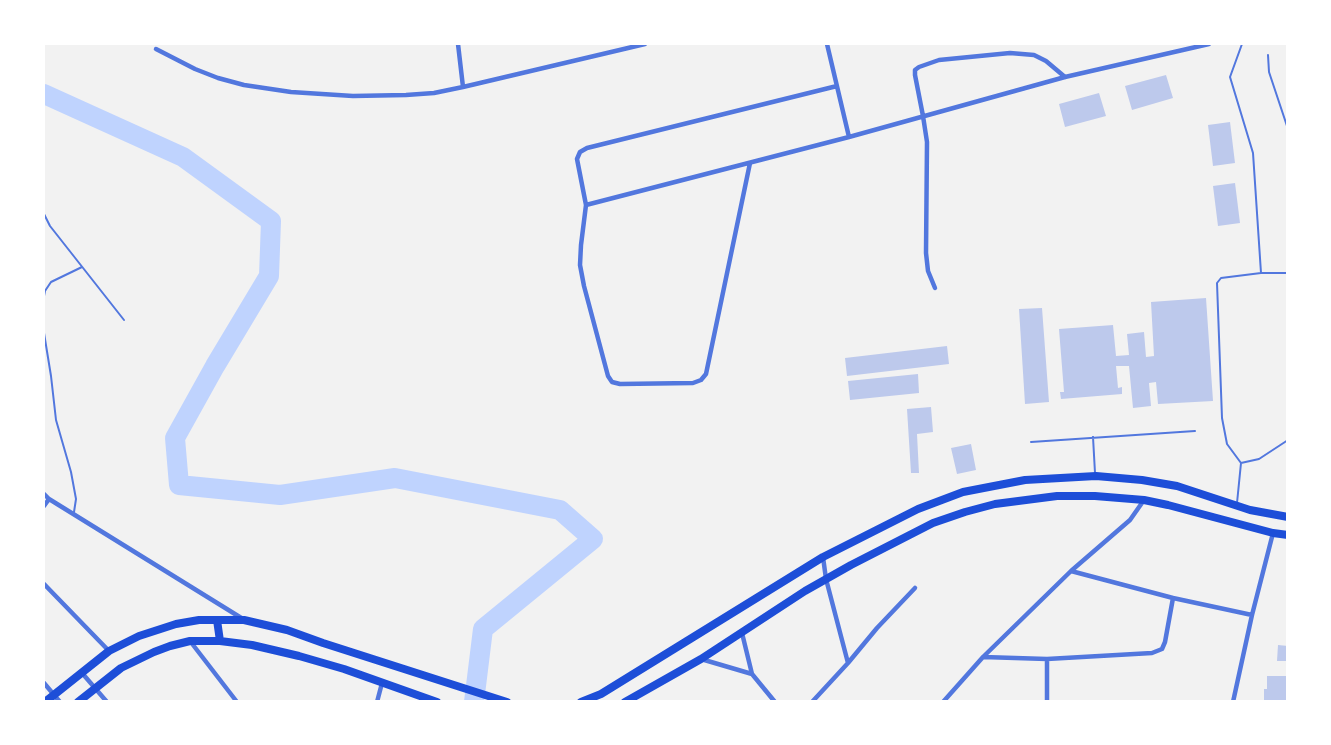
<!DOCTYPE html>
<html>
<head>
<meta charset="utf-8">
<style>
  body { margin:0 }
  #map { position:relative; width:1331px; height:745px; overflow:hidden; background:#f2f2f2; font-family:Rubik,sans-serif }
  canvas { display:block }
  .frame { position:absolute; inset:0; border:45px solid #fff; pointer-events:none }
</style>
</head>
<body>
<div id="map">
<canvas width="1331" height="745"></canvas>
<div class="frame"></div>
</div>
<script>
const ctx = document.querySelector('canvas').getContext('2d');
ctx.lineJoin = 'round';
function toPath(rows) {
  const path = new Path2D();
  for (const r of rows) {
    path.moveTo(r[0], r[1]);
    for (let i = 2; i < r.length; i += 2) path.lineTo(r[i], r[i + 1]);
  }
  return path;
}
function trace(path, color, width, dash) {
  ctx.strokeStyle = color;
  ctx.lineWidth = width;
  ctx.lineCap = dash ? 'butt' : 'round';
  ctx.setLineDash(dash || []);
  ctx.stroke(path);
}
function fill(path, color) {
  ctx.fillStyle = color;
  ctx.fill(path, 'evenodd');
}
trace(toPath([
  [44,94,183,157,271,221,269,276,215,366,175,438,179,485,280,495,395,478,560,510,593,539,483,629,474,702]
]), '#bfd3fe', 20);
fill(toPath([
  [1166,75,1173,98,1132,110,1125,86],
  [1099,93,1106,116,1065,127,1059,104],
  [1230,122,1235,163,1213,166,1208,125],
  [1235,183,1240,223,1218,226,1213,186],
  [1206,298,1213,401,1158,404,1156,382,1149,383,1151,406,1133,408,1129,366,1116,366,1118,388,1122,387,1122,394,1061,399,1060,392,1064,392,1059,329,1113,325,1116,356,1129,355,1127,334,1144,332,1146,357,1154,356,1151,302],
  [1042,308,1049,402,1025,404,1019,309],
  [947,346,949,364,847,376,845,358],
  [918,374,919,393,850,400,848,381],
  [931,407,933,432,917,434,919,473,911,473,907,409],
  [971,444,976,470,957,474,951,448],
  [1278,645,1288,646,1288,661,1277,661],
  [1267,676,1288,676,1288,702,1264,702,1264,689,1267,689]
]), '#bdc9ec');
trace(toPath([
  [1242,44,1230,77,1253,153,1261,273],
  [1268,55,1269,72,1288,129],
  [44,214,50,226,124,320],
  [44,296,45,291,51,282,82,267],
  [44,333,51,376,56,420,71,472,76,499,74,512],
  [1093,437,1095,473],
  [1031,442,1195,431],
  [1241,463,1259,459,1288,440],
  [1237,503,1241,463,1227,444,1222,418,1217,283,1221,278,1261,273,1288,273]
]), '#5277de', 2);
trace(toPath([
  [458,44,463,87],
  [827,44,849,137],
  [156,49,195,69,218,78,244,85,291,92,353,96,406,95,434,93,463,87,645,44],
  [750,163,706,374,701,380,693,383,620,384,612,382,608,376,584,286,580,265,581,245,586,205,577,159,580,152,587,148,837,86],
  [586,205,849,137,1065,77,1209,44],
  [935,288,928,271,926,253,927,142,923,116,915,75,915,70,919,67,939,60,1010,53,1034,55,1046,61,1065,77],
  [44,494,49,499,44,506],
  [49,499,243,619],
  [823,557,826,579,848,663],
  [44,584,109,651],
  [1173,598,1252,615,1233,702],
  [1252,615,1273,533],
  [742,633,752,674,775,702],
  [190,641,237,702],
  [983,657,1047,659,1152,653,1162,649,1165,642,1173,598,1071,571],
  [701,659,752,674],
  [82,673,107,702],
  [44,683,60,702],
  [377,702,382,683],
  [812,702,848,663,877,628,915,588],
  [943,702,983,657,1071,571,1130,520,1144,500],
  [1047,702,1047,659]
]), '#5277de', 4.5);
trace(toPath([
  [217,620,220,641],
  [45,702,109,651,139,636,176,624,199,620,244,620,287,630,323,643,507,702],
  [78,702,121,668,154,652,170,646,190,641,220,641,252,645,299,656,344,669,437,702],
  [581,702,601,694,823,557,918,509,963,492,1025,480,1096,476,1142,480,1177,486,1250,510,1288,517],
  [625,702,701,659,805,591,851,565,933,523,965,512,995,504,1057,496,1095,496,1144,500,1168,505,1273,533,1288,535]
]), '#1d4ed8', 8);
</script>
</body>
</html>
